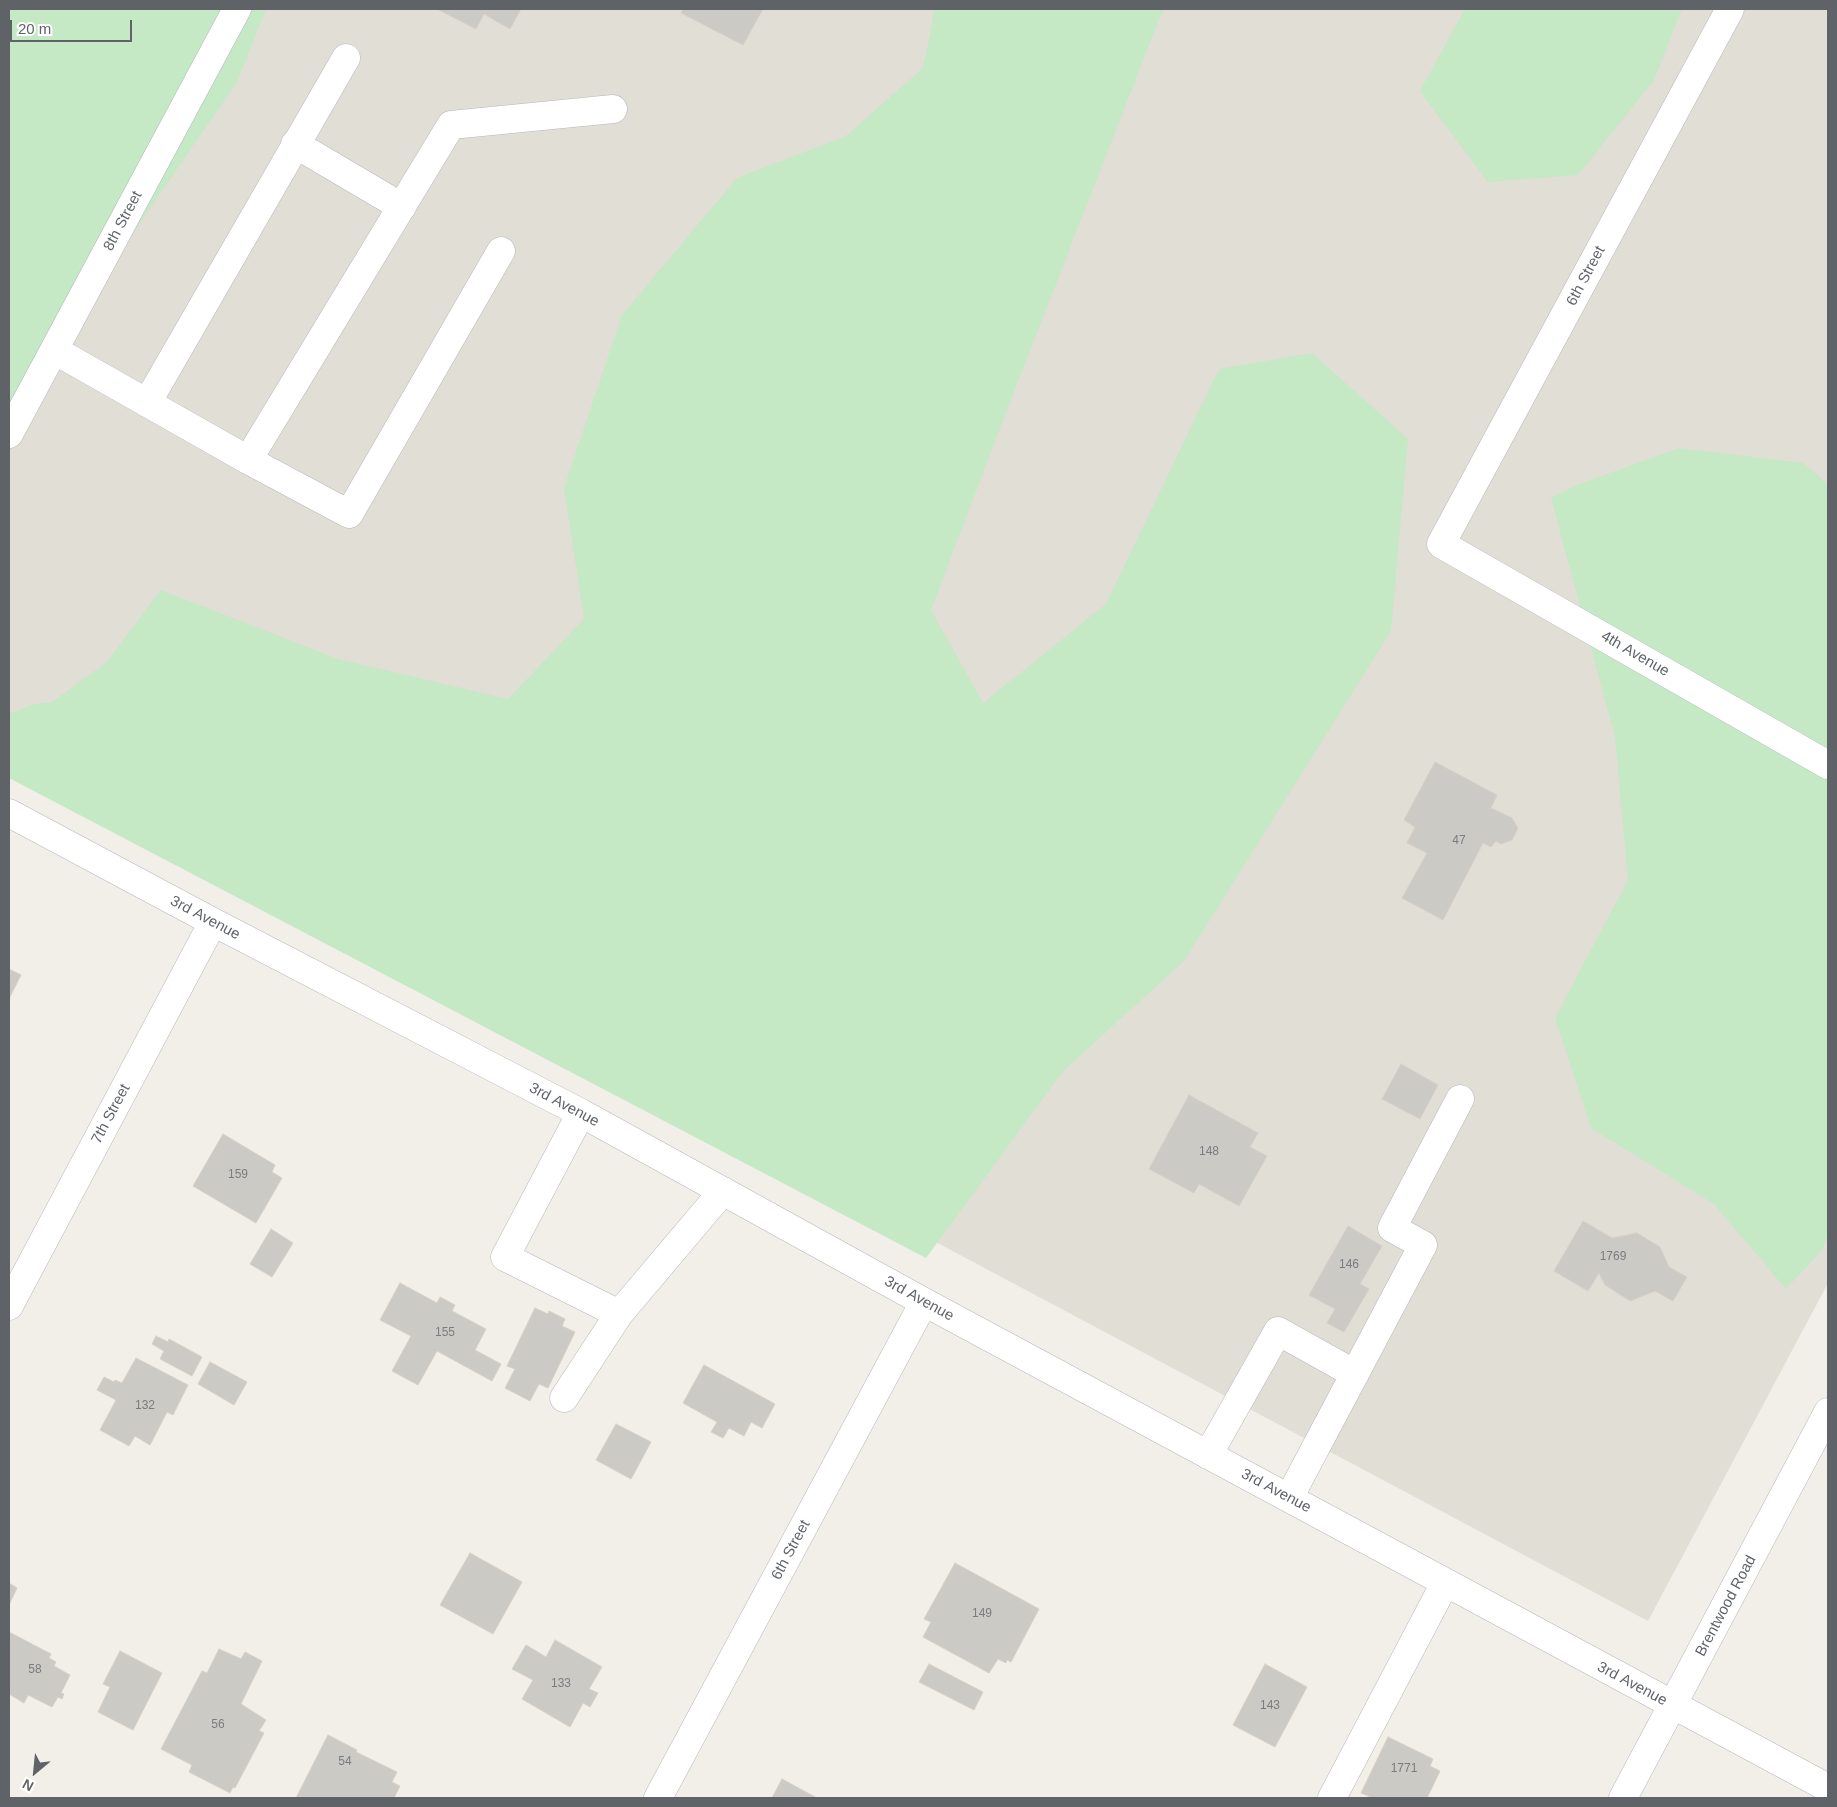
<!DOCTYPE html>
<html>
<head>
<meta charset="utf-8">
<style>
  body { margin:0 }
  #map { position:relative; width:1837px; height:1807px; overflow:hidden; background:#f1efe8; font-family:Helvetica,sans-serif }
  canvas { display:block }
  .frame { position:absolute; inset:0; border:10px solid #5f6368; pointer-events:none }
  .north { position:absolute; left:10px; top:1747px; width:50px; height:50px; -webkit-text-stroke:4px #fff; paint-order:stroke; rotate:208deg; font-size:14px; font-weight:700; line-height:20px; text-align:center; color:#5f6368 }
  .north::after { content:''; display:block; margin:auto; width:18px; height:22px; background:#5f6368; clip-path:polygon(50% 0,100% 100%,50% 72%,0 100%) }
  .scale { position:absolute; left:10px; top:20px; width:122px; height:22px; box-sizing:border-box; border:2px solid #5f6368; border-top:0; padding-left:6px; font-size:15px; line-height:18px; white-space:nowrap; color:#5f6368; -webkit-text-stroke:4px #fff; paint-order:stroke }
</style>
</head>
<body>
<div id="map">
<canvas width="1837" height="1807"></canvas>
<div class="frame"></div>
<div class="north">N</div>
<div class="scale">20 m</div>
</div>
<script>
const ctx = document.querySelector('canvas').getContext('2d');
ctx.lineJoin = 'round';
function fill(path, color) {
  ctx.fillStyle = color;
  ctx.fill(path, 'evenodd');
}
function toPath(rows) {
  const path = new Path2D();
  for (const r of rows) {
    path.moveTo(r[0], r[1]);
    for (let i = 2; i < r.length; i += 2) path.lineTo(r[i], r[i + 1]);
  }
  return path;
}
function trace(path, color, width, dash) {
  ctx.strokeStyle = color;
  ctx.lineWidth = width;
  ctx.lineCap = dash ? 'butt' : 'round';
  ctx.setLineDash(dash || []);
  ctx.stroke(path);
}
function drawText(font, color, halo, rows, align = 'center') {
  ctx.font = font + ' Helvetica,sans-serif';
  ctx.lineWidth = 4.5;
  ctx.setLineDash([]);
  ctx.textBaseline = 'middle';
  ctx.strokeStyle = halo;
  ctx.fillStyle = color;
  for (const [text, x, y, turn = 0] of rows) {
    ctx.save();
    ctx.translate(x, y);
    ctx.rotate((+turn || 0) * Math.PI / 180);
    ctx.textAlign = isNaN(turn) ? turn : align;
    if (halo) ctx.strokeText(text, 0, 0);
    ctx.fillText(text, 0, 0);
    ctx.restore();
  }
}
fill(toPath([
  [9,9,1828,9,1828,1283,1648,1621,9,749]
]), '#e1ded6');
fill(toPath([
  [9,9,266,9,237,82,9,413],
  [935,9,1163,9,1008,407,931,610,983,703,1106,604,1219,369,1312,353,1408,439,1391,631,1184,961,1063,1071,926,1258,9,778,9,714,35,704,52,702,107,662,161,590,338,659,508,699,584,619,564,488,622,315,737,178,846,136,923,68],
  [1465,9,1682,9,1654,80,1578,175,1488,182,1420,91],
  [1679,448,1803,463,1828,484,1828,1236,1821,1251,1786,1289,1714,1204,1591,1128,1555,1018,1628,880,1615,737,1551,498,1577,485]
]), '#c5e8c5');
const building = toPath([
  [437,9,521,9,510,29,484,14,476,29,437,9],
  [683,9,763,9,743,45,681,13,683,9],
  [1435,762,1497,795,1491,808,1512,818,1518,828,1512,840,1501,844,1496,841,1491,847,1483,843,1443,920,1402,898,1427,853,1407,843,1415,827,1404,820,1435,762],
  [9,969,21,975,9,999,9,969],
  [1401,1064,1438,1085,1420,1119,1382,1099,1401,1064],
  [1189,1095,1258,1133,1250,1147,1267,1156,1239,1206,1199,1184,1194,1193,1149,1169,1189,1095],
  [223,1134,275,1165,272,1172,282,1178,256,1223,193,1186,223,1134],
  [1583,1221,1612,1238,1637,1233,1660,1247,1669,1267,1687,1277,1673,1301,1655,1291,1630,1301,1605,1285,1599,1273,1588,1291,1554,1271,1583,1221],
  [1348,1226,1382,1246,1360,1284,1369,1289,1344,1332,1327,1323,1335,1309,1309,1295,1348,1226],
  [271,1229,293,1243,272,1277,250,1264,271,1229],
  [400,1283,437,1303,440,1297,455,1305,452,1311,486,1329,475,1350,501,1364,492,1381,437,1351,418,1385,392,1371,411,1336,380,1320,400,1283],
  [535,1308,548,1314,549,1311,565,1319,562,1326,575,1332,548,1388,539,1384,530,1401,505,1388,515,1369,507,1366,535,1308],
  [156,1336,168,1342,169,1339,202,1357,192,1376,160,1359,164,1351,152,1344,156,1336],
  [136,1358,188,1385,173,1415,167,1412,150,1445,135,1436,129,1446,100,1430,116,1400,97,1390,104,1377,114,1382,115,1380,122,1383,136,1358],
  [210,1362,247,1382,234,1405,198,1384,210,1362],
  [704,1365,775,1404,762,1428,751,1422,744,1436,729,1428,723,1438,711,1432,717,1422,683,1403,704,1365],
  [616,1424,651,1442,631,1479,596,1460,616,1424],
  [470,1553,522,1582,493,1634,440,1605,470,1553],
  [955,1563,1039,1609,1011,1662,1007,1660,1006,1663,998,1659,989,1673,923,1637,931,1622,924,1619,955,1563],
  [9,1583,17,1588,9,1605,9,1583],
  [9,1632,51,1654,49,1658,56,1662,54,1666,70,1675,61,1693,64,1694,62,1699,58,1697,52,1707,28,1695,24,1703,9,1694,9,1632],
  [555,1640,602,1667,589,1689,598,1693,590,1707,583,1703,570,1727,522,1699,533,1680,512,1669,526,1645,546,1657,555,1640],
  [219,1649,241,1659,245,1652,262,1661,241,1704,266,1720,259,1731,264,1733,235,1788,233,1787,230,1793,189,1772,192,1765,161,1749,202,1671,207,1673,219,1649],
  [120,1651,162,1673,133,1730,98,1712,110,1687,103,1684,120,1651],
  [929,1664,983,1692,974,1710,919,1682,929,1664],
  [1265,1664,1307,1687,1275,1747,1233,1725,1265,1664],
  [328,1735,357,1750,356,1752,397,1772,392,1782,400,1786,394,1798,296,1798,328,1735],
  [1388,1737,1433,1759,1430,1766,1440,1771,1427,1798,1373,1798,1361,1793,1388,1737],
  [782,1779,817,1798,772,1798,782,1779]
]);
fill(building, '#cccac5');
trace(building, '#d6d1c6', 1);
const minor = toPath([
  [1730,9,1441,544,1828,765],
  [295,144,402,207],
  [54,350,248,460,451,125,613,109],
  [147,403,346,58],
  [9,434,237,9],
  [248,460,349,514,501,251],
  [9,813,213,922,581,1113,924,1302,1828,1788],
  [581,1113,505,1257,619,1314,723,1191],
  [9,1306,213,922],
  [564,1398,619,1314],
  [1208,1455,1278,1331,1355,1374],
  [1289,1498,1423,1245,1392,1228,1460,1099],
  [658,1798,924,1302],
  [1332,1798,1445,1583],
  [1623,1798,1828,1412]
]);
trace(minor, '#b5b8bc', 29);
trace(minor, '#fff', 28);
drawText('12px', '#7a7d7f', null, [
  ["47",1459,841],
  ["148",1209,1152],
  ["159",238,1175],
  ["1769",1613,1257],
  ["146",1349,1265],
  ["155",445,1333],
  ["132",145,1406],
  ["149",982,1614],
  ["58",35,1670],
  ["133",561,1684],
  ["143",1270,1706],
  ["56",218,1725],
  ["54",345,1762],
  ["1771",1404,1769]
]);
drawText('15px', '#5f6368', '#fff', [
  ["8th Street",123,221,-62],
  ["6th Street",1586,276,-62],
  ["4th Avenue",1635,654,30],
  ["3rd Avenue",205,918,28],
  ["3rd Avenue",564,1105,28],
  ["7th Street",111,1114,-62],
  ["3rd Avenue",919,1299,29],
  ["3rd Avenue",1276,1491,28],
  ["6th Street",791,1550,-62],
  ["Brentwood Road",1726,1606,-62],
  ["3rd Avenue",1632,1684,28]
]);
</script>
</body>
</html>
